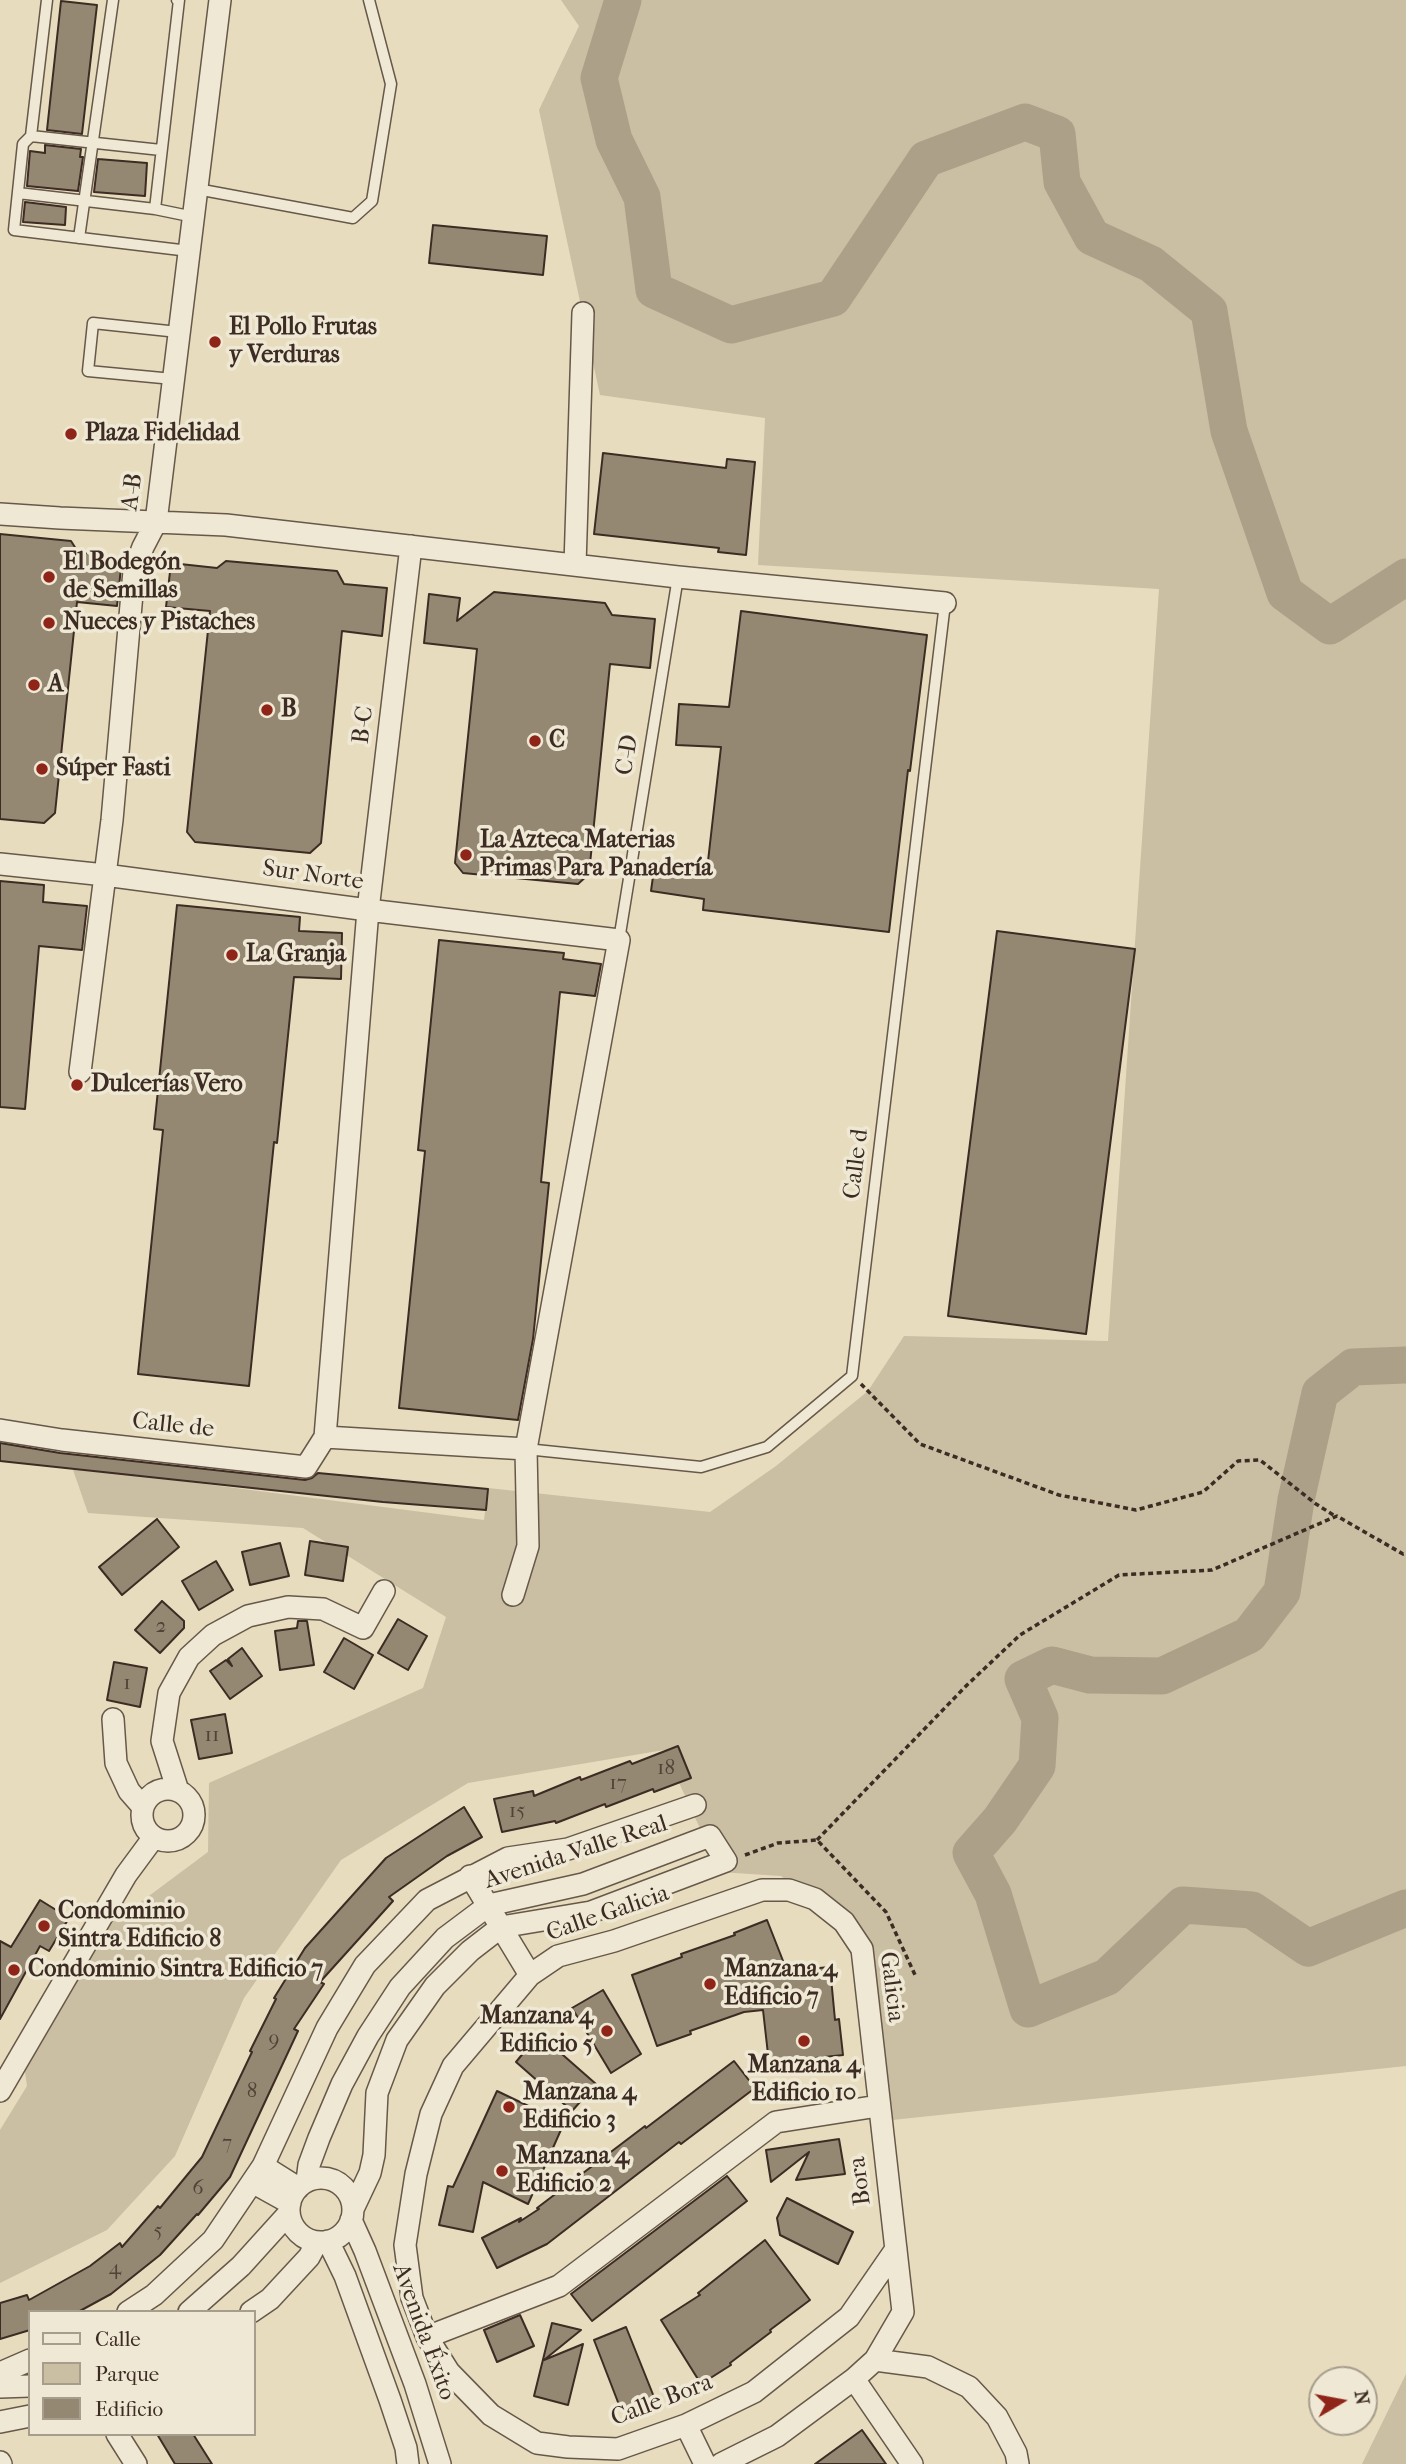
<!DOCTYPE html>
<html>
<head>
<meta charset="utf-8">
<style>
  body { margin:0 }
  #map { position:relative; width:1406px; height:2464px; overflow:hidden; background:#e7dcbd; font-family:"IM FELL French Canon",serif }
  canvas { display:block }
  .legend { position:absolute; left:28px; top:2310px; width:228px; height:126px; box-sizing:border-box; background:#efe8d4; border:2px solid #a79d8d; margin:0; padding:9px 12px; list-style:none; font-size:21px; color:#3c2c23 }
  .legend li { display:flex; align-items:center; gap:14px; height:35px }
  .legend b { width:35px; border:2px solid #a79d8d }
  .north { position:absolute; left:1308px; top:2366px; width:70px; height:70px; box-sizing:border-box; background:#efe8d4; border:2px solid #a79d8d; border-radius:50%; rotate:80deg; font-size:19px; font-weight:700; line-height:28px; text-align:center; color:#3c2c23 }
  .north::after { content:''; display:block; margin:auto; width:24px; height:32px; background:#8f2418; clip-path:polygon(50% 0,100% 100%,50% 72%,0 100%) }
</style>
</head>
<body>
<div id="map">
<canvas width="1406" height="2464"></canvas>
<ul class="legend">
<li><b style="height:9px;background:#efe8d4"></b>Calle</li>
<li><b style="height:19px;background:#cabea3"></b>Parque</li>
<li><b style="height:19px;background:#958873"></b>Edificio</li>
</ul>
<div class="north">N</div>
</div>
<script>
const ctx = document.querySelector('canvas').getContext('2d');
ctx.lineJoin = 'round';
function fill(path, color) {
  ctx.fillStyle = color;
  ctx.fill(path, 'evenodd');
}
function toPath(rows) {
  const path = new Path2D();
  for (const r of rows) {
    if (r.length === 3) {
      path.moveTo(r[0] + r[2], r[1]);
      path.arc(r[0], r[1], r[2], 0, 2 * Math.PI);
      continue;
    }
    path.moveTo(r[0], r[1]);
    for (let i = 2; i < r.length; i += 2) path.lineTo(r[i], r[i + 1]);
  }
  return path;
}
function trace(path, color, width, dash) {
  ctx.strokeStyle = color;
  ctx.lineWidth = width;
  ctx.lineCap = dash ? 'butt' : 'round';
  ctx.setLineDash(dash || []);
  ctx.stroke(path);
}
function drawText(font, color, halo, rows, align = 'center') {
  ctx.font = font + ' "IM FELL French Canon",serif';
  ctx.lineWidth = 7;
  ctx.setLineDash([]);
  ctx.textBaseline = 'middle';
  ctx.strokeStyle = halo;
  ctx.fillStyle = color;
  for (const [text, x, y, turn = 0] of rows) {
    ctx.save();
    ctx.translate(x, y);
    ctx.rotate((+turn || 0) * Math.PI / 180);
    ctx.textAlign = isNaN(turn) ? turn : align;
    if (halo) ctx.strokeText(text, 0, 0);
    ctx.fillText(text, 0, 0);
    ctx.restore();
  }
}
fill(toPath([
  [561,0,1406,0,1406,2066,873,2122,848,1930,781,1876,720,1872,664,1750,468,1783,341,1860,244,1998,175,2156,107,2230,0,2283,0,2130,27,2086,23,2058,108,1921,130,1910,208,1852,209,1783,423,1688,446,1617,303,1528,88,1513,72,1467,484,1520,488,1488,710,1512,776,1466,868,1391,904,1336,1108,1341,1159,589,758,565,765,418,600,395,539,110,579,26],
  [1406,2374,1406,2464,1362,2464]
]), '#cabea3');
trace(toPath([
  [623,0,599,78,614,140,642,197,654,290,731,325,833,298,926,159,1025,122,1057,134,1062,182,1092,237,1151,264,1209,311,1229,431,1285,593,1330,626,1406,577],
  [1406,1365,1353,1367,1320,1393,1296,1500,1282,1592,1249,1635,1162,1676,1090,1675,1052,1665,1023,1679,1040,1718,1037,1766,1000,1820,971,1853,993,1894,1028,2009,1107,1977,1183,1905,1252,1910,1308,1948,1406,1908]
]), '#ada089', 37);
const building = toPath([
  [61,1,97,5,82,134,47,130,61,1],
  [45,145,81,149,80,157,83,157,78,191,27,186,30,151,45,153,45,145],
  [98,159,147,163,145,196,94,192,98,159],
  [25,202,66,207,65,225,23,222,25,202],
  [433,225,547,236,543,275,429,263,433,225],
  [603,453,726,468,727,459,755,462,746,555,718,552,719,548,594,534,603,453],
  [0,534,71,541,78,552,122,558,117,606,77,602,55,813,44,823,0,819,0,534],
  [226,561,337,571,344,584,387,588,382,636,342,631,321,843,310,853,195,842,187,832,210,611,166,607,171,563,217,568,226,561],
  [494,592,605,603,612,615,655,619,650,668,610,664,589,874,578,884,463,873,455,863,477,649,424,643,429,594,460,598,457,621,494,592],
  [741,611,927,635,910,771,908,770,889,932,703,910,704,899,651,891,655,862,707,870,721,747,676,745,679,704,729,707,741,611],
  [0,881,44,885,43,902,87,906,82,950,39,946,25,1109,0,1107,0,881],
  [177,905,300,917,299,931,342,933,341,979,294,977,277,1143,274,1142,249,1386,138,1374,163,1130,154,1129,177,905],
  [997,931,1135,949,1086,1334,948,1316,997,931],
  [439,940,564,953,563,959,601,964,595,996,560,992,541,1182,549,1183,533,1339,518,1420,399,1408,425,1151,418,1150,439,940],
  [0,1443,60,1453,305,1480,312,1478,318,1473,488,1489,486,1510,383,1502,0,1461,0,1443],
  [157,1519,179,1547,122,1595,99,1567,157,1519],
  [310,1541,348,1547,343,1581,305,1575,310,1541],
  [280,1543,289,1576,250,1585,242,1552,280,1543],
  [216,1561,233,1590,199,1610,182,1581,216,1561],
  [162,1601,184,1621,184,1628,160,1653,135,1630,162,1601],
  [398,1619,427,1636,408,1670,378,1653,398,1619],
  [298,1621,307,1621,314,1665,280,1670,275,1631,297,1628,298,1621],
  [344,1638,373,1655,354,1689,324,1672,344,1638],
  [242,1648,262,1676,230,1699,210,1671,226,1660,232,1666,228,1659,242,1648],
  [114,1662,147,1668,140,1707,107,1700,114,1662],
  [225,1714,232,1753,199,1759,191,1720,225,1714],
  [678,1746,691,1778,654,1792,653,1789,606,1807,605,1804,556,1823,555,1821,502,1832,494,1799,533,1791,534,1796,580,1777,581,1780,630,1761,632,1764,678,1746],
  [464,1807,482,1837,447,1856,389,1897,393,1901,320,1982,324,1984,294,2029,298,2031,230,2177,198,2215,197,2214,160,2255,111,2294,78,2312,30,2312,30,2330,0,2339,0,2303,27,2295,29,2300,90,2266,120,2243,122,2247,158,2206,160,2208,202,2157,252,2052,250,2051,276,1999,274,1998,305,1948,386,1858,464,1807],
  [40,1900,69,1918,49,1951,40,1946,0,2019,0,1941,11,1947,40,1900],
  [767,1920,787,1971,830,1967,835,2020,839,2019,843,2055,769,2063,763,2010,744,2012,690,2031,691,2034,657,2046,632,1975,682,1957,681,1954,735,1935,734,1933,767,1920],
  [603,1990,641,2054,611,2073,572,2008,603,1990],
  [539,2034,596,2084,572,2111,516,2062,539,2034],
  [734,2061,755,2088,681,2144,679,2142,547,2244,497,2268,482,2238,521,2218,519,2222,539,2209,537,2208,645,2126,646,2128,734,2061],
  [497,2091,564,2123,528,2204,483,2182,473,2232,439,2225,448,2186,453,2187,497,2091],
  [839,2139,845,2174,796,2180,809,2152,771,2182,766,2150,839,2139],
  [727,2176,747,2201,592,2321,571,2294,727,2176],
  [787,2198,853,2232,838,2264,780,2235,777,2218,787,2198],
  [765,2240,810,2300,770,2330,771,2332,730,2363,731,2365,701,2384,661,2320,700,2295,698,2293,765,2240],
  [520,2315,534,2346,497,2362,484,2330,520,2315],
  [552,2323,581,2330,544,2360,583,2344,568,2405,534,2396,552,2323],
  [626,2327,654,2397,621,2410,594,2340,626,2327],
  [862,2430,886,2464,815,2464,862,2430],
  [157,2434,193,2434,212,2464,175,2464,157,2434]
]);
fill(building, '#958873');
trace(building, '#3c2c23', 2);
const lane = toPath([
  [47,0,31,136,23,144,14,230,189,251],
  [31,136,161,150],
  [197,189,353,218,372,201,391,84,369,0],
  [18,193,155,209,194,217],
  [155,209,179,0,177,0],
  [79,238,113,0],
  [173,379,88,371,93,323,178,332],
  [619,940,678,577],
  [526,1449,701,1467,767,1447,852,1376,945,603]
]);
const street = toPath([
  [0,514,60,518,226,525,678,577,945,603],
  [575,565,583,313],
  [0,864,105,875,368,910,619,940,526,1449],
  [80,1072,112,820,134,571,143,547,156,522,220,0],
  [0,1430,62,1440,306,1467,325,1437,368,910,411,546],
  [325,1437,526,1449,528,1546,513,1595],
  [113,1719,116,1763,129,1791,143,1807],
  [168,1815,26],
  [178,1791,162,1741,169,1693,189,1657,213,1635,248,1616,288,1607,323,1609,363,1628,384,1591],
  [470,1876,530,1975],
  [0,2091,126,1875,154,1837],
  [263,2166,298,2188],
  [321,2210,32],
  [307,2181,309,2165,319,2138,342,2084,368,2036,400,1987,445,1938,489,1905,583,1884,710,1836,726,1861,591,1912,501,1927,470,1951,435,1986,397,2040,377,2093,374,2155,370,2173,353,2209],
  [254,2183,290,2203],
  [351,2220,365,2251,415,2384,440,2464],
  [328,2241,345,2276,390,2400,406,2448,408,2464],
  [128,2312,154,2295,213,2240,263,2166,327,2028,365,1965,427,1900,508,1858,568,1849,695,1805],
  [189,2312,241,2266,289,2213],
  [251,2312,270,2299,309,2257,317,2242],
  [427,2337,559,2286,776,2122,878,2106],
  [875,2360,928,2367,969,2387,997,2417,1016,2453,1018,2464],
  [0,2373,30,2360],
  [854,2379,912,2464],
  [0,2387,30,2386],
  [0,2422,30,2416],
  [686,2425,705,2464],
  [117,2434,136,2464],
  [0,2462,1,2464],
  [721,2464,777,2436,854,2379,875,2360,903,2312,862,1949,844,1922,815,1899,789,1890,762,1890,614,1941,558,1956,530,1975,453,2066,431,2114,416,2174,405,2245,412,2298,427,2337,449,2372,491,2415,537,2443,568,2447,618,2449,686,2425,754,2392,849,2317,896,2249]
]);
trace(lane, '#67584a', 13);
trace(street, '#67584a', 24);
trace(toPath([
  [861,1384,920,1444,1059,1495,1136,1510,1203,1492,1238,1461,1260,1460,1316,1504,1335,1516],
  [817,1840,967,1685,1020,1635,1119,1575,1212,1570,1337,1516,1403,1554,1406,1553],
  [745,1855,778,1843,817,1840,886,1912,916,1977]
]), '#3c2c23', 3.5, [5, 3.5]);
trace(lane, '#efe8d4', 10);
trace(street, '#efe8d4', 21);
for (const [x, y, r, color] of [
  [215,342,7,"#8f2418"],
  [71,434,7,"#8f2418"],
  [49,577,7,"#8f2418"],
  [49,623,7,"#8f2418"],
  [34,685,7,"#8f2418"],
  [267,710,7,"#8f2418"],
  [535,741,7,"#8f2418"],
  [42,769,7,"#8f2418"],
  [466,855,7,"#8f2418"],
  [232,955,7,"#8f2418"],
  [77,1085,7,"#8f2418"],
  [44,1926,7,"#8f2418"],
  [14,1970,7,"#8f2418"],
  [710,1984,7,"#8f2418"],
  [607,2031,7,"#8f2418"],
  [804,2041,7,"#8f2418"],
  [509,2107,7,"#8f2418"],
  [502,2171,7,"#8f2418"]
]) {
  const dot = new Path2D();
  dot.arc(x, y, r, 0, 2 * Math.PI);
  ctx.fillStyle = color;
  ctx.fill(dot);
  trace(dot, '#efe8d4', 2.5);
}
drawText('21px', '#524337', null, [
  ["2",161,1627],
  ["1",127,1684],
  ["11",212,1736],
  ["18",666,1769],
  ["17",618,1784],
  ["15",517,1812],
  ["9",274,2041],
  ["8",252,2092],
  ["7",227,2144],
  ["6",198,2189],
  ["5",158,2232],
  ["4",115,2269]
]);
drawText('bold 24px', '#3c2c23', '#efe8d4', [
  ["El Pollo Frutas",229,328],
  ["y Verduras",229,356],
  ["Plaza Fidelidad",85,434],
  ["El Bodegón",63,563],
  ["de Semillas",63,591],
  ["Nueces y Pistaches",63,623],
  ["A",48,685],
  ["B",281,710],
  ["C",549,741],
  ["Súper Fasti",56,769],
  ["La Azteca Materias",480,841],
  ["Primas Para Panadería",480,869],
  ["La Granja",246,955],
  ["Dulcerías Vero",91,1085],
  ["Condominio",58,1912],
  ["Sintra Edificio 8",58,1940],
  ["Condominio Sintra Edificio 7",28,1970],
  ["Manzana 4",724,1970],
  ["Edificio 7",724,1998],
  ["Manzana 4",593,2017,"right"],
  ["Edificio 5",593,2045,"right"],
  ["Manzana 4",804,2066,"center"],
  ["Edificio 10",804,2094,"center"],
  ["Manzana 4",523,2093],
  ["Edificio 3",523,2121],
  ["Manzana 4",516,2157],
  ["Edificio 2",516,2185]
], 'left');
drawText('24px', '#3c2c23', '#efe8d4', [
  ["A-B",133,492,-82],
  ["B-C",364,725,-83],
  ["C-D",628,755,-81],
  ["Sur Norte",313,876,8],
  ["Calle d",857,1164,-83],
  ["Calle de",173,1426,6],
  ["Avenida Valle Real",576,1853,-18],
  ["Calle Galicia",608,1914,-19],
  ["Galicia",891,1987,83],
  ["Bora",861,2181,-97],
  ["Avenida Éxito",423,2332,70],
  ["Calle Bora",662,2401,-21]
]);
</script>
</body>
</html>
